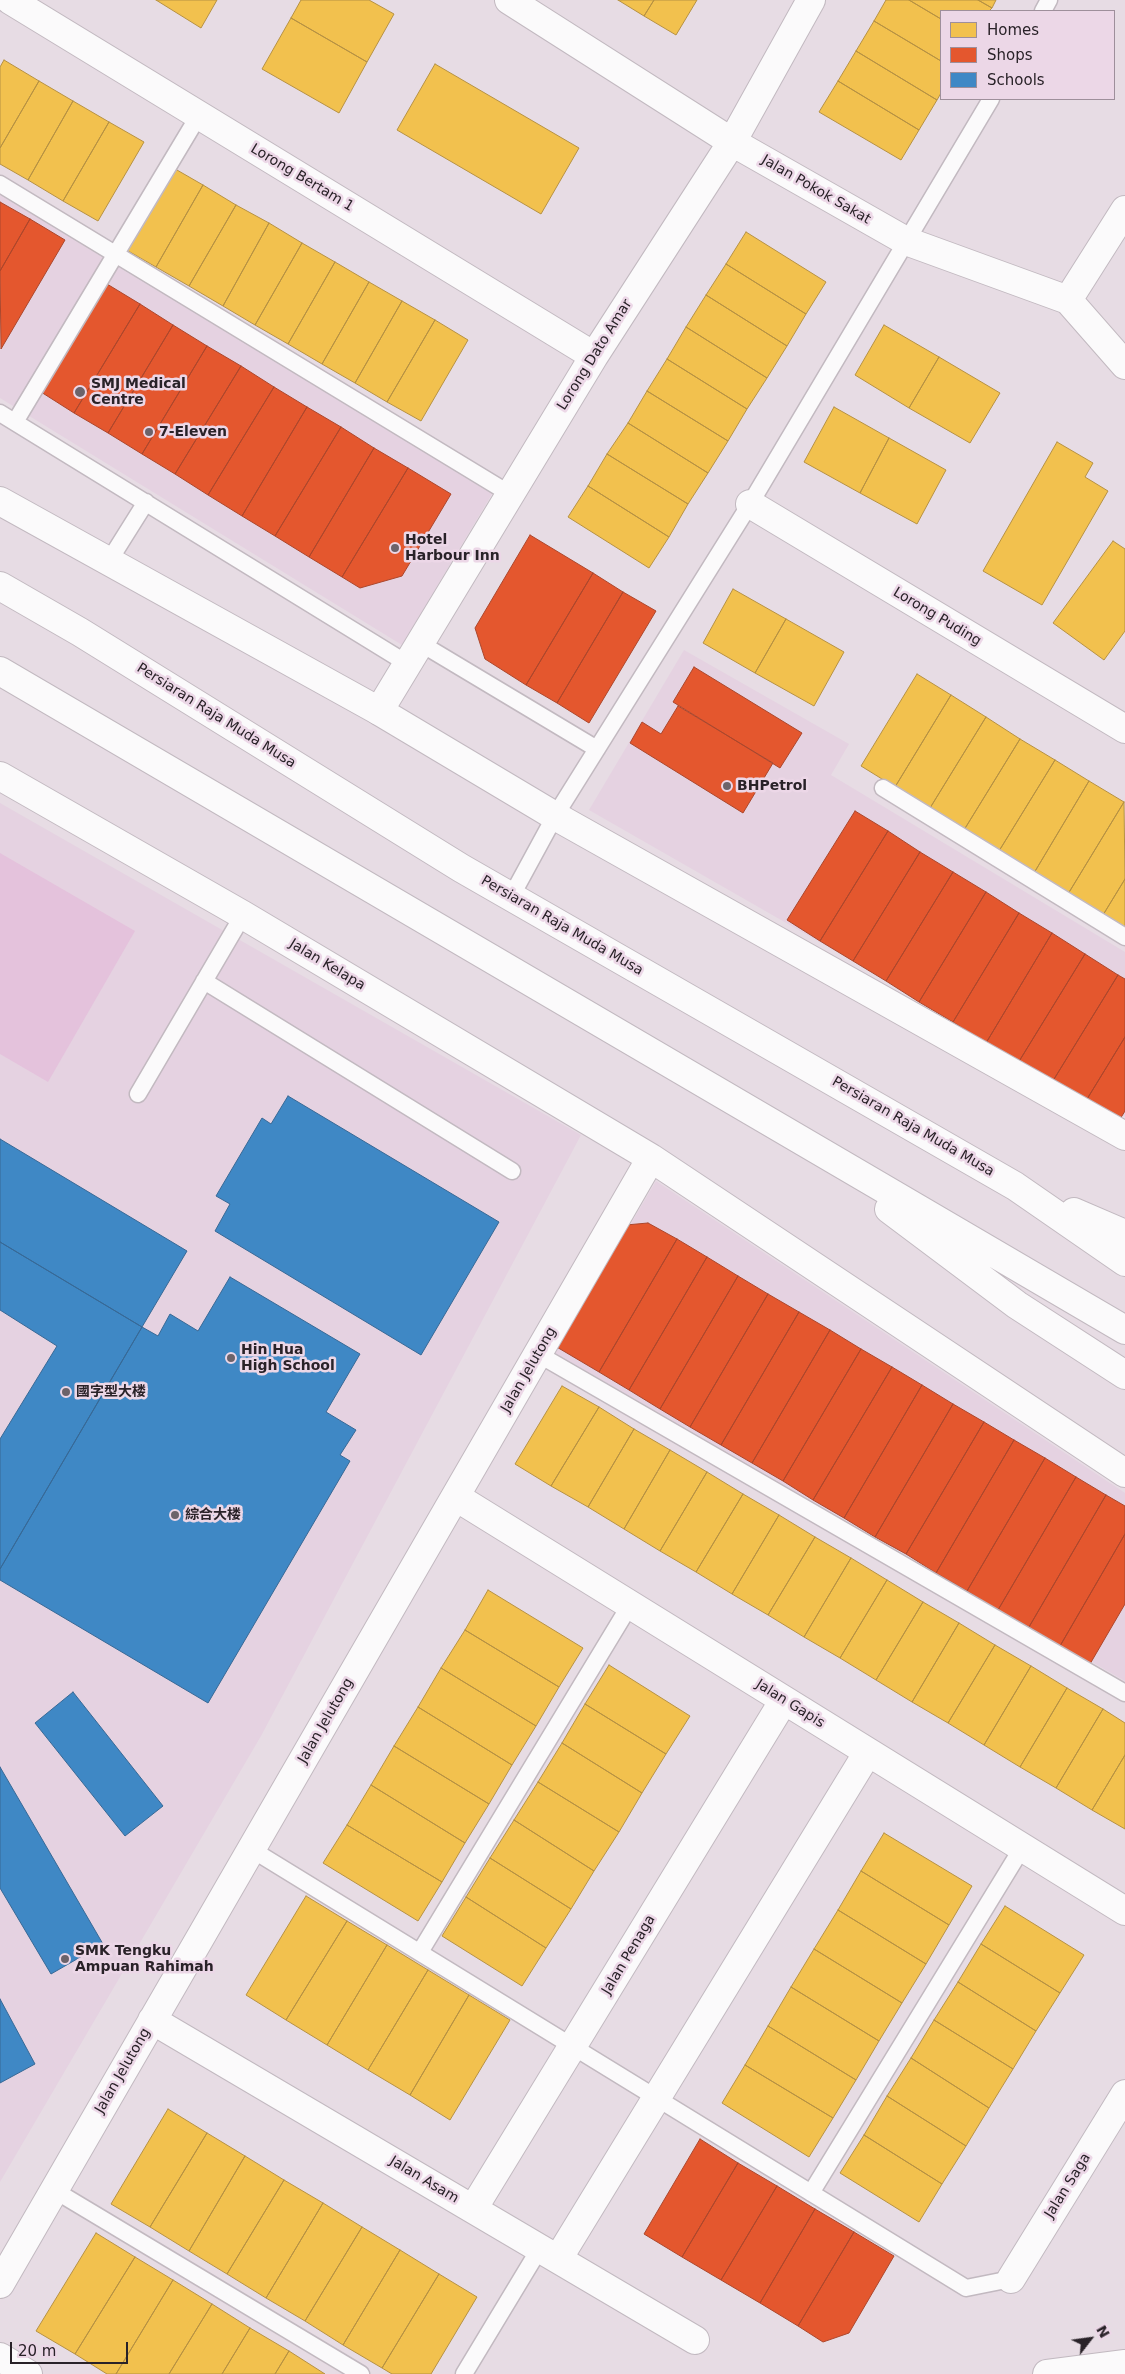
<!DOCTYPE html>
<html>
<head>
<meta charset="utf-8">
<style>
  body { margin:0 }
  #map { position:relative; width:1125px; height:2374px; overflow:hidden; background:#e7dce4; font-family:"DejaVu Sans",sans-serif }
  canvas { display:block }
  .legend { position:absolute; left:940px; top:10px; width:175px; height:90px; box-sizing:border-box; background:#ecd7e7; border:1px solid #9e8f9b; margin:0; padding:6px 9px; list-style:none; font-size:15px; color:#292228 }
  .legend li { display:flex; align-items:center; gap:10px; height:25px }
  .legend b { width:25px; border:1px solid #9e8f9b }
  .north { position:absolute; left:1065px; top:2314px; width:50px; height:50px; -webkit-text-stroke:4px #ecd7e7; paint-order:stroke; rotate:60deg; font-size:14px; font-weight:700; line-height:20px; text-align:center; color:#292228 }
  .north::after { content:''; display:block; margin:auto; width:18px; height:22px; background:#292228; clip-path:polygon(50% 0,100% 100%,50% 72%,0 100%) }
  .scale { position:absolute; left:10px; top:2342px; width:118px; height:22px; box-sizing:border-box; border:2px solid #292228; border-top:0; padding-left:6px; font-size:15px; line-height:18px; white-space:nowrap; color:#292228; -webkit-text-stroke:4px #ecd7e7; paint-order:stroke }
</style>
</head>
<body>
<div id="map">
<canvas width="1125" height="2374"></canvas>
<ul class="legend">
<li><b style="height:14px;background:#f2c14e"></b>Homes</li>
<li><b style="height:14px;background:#e4572e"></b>Shops</li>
<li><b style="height:14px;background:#3f88c5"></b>Schools</li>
</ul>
<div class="north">N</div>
<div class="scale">20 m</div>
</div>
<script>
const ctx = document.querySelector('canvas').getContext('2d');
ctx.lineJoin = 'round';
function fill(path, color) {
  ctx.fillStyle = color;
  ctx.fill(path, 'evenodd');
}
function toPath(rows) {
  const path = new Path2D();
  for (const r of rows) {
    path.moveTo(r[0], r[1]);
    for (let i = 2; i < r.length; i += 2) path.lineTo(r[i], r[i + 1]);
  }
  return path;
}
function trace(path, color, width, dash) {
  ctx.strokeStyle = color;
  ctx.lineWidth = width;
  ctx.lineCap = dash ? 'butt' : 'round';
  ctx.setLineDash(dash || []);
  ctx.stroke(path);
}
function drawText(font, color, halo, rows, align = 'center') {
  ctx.font = font + ' "DejaVu Sans","Noto Sans SC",sans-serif';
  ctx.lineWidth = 5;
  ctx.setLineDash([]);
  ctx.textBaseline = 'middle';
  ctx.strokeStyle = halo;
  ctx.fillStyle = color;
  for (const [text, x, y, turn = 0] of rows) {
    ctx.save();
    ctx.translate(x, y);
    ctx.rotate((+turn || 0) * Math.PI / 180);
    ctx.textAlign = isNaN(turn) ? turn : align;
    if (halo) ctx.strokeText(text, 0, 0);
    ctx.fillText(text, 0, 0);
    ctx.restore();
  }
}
fill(toPath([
  [0,195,492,494,402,645,0,398],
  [684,650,849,744,831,775,1125,952,1125,1117,589,810],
  [0,803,581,1135,261,1736,0,2182],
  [656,1181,1125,1493,1125,1681,555,1353]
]), '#e5d2e1');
fill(toPath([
  [0,853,135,931,48,1082,0,1054]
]), '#e4c2dc');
const homes = toPath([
  [156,0,217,0,201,28,156,0],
  [301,0,369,0,394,14,367,62,291,18,301,0],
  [618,0,654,0,644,16,618,0],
  [654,0,697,0,676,35,644,16,654,0],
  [886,0,909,0,941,19,941,61,874,21,886,0],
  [909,0,978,0,992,8,989,11,941,11,941,19,909,0],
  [978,0,996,0,992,8,978,0],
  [291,18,367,62,339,113,262,69,291,18],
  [874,21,941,61,941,93,937,100,856,51,874,21],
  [856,51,937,100,919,130,838,81,856,51],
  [4,60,39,81,0,148,0,67,4,60],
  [435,64,579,148,541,214,397,130,435,64],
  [39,81,73,101,28,180,0,164,0,148,39,81],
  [838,81,919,130,901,160,819,112,838,81],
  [73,101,109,122,63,201,28,180,73,101],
  [109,122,144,142,98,221,63,201,109,122],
  [170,166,203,185,156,267,123,248,170,166],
  [203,185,236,205,189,286,156,267,203,185],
  [236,205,269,223,223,306,189,286,236,205],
  [269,223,302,243,255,325,223,306,269,223],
  [746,232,826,282,806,314,726,264,746,232],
  [302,243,335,262,288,344,255,325,302,243],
  [335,262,369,282,322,364,288,344,335,262],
  [726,264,806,314,787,346,706,295,726,264],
  [369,282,402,301,355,383,322,364,369,282],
  [706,295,787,346,767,378,686,327,706,295],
  [402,301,435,320,387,402,355,383,402,301],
  [435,320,468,340,421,421,387,402,435,320],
  [884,325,939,357,909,408,855,375,884,325],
  [686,327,767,378,747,409,667,359,686,327],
  [939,357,1000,393,970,443,909,408,939,357],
  [667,359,747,409,728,441,647,391,667,359],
  [647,391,728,441,708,473,628,423,647,391],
  [834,407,889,438,860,493,804,462,834,407],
  [628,423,708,473,688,504,607,454,628,423],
  [889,438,946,470,917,524,860,493,889,438],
  [1057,442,1093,463,1085,477,1108,491,1042,605,983,571,1057,442],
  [607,454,688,504,669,537,588,486,607,454],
  [588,486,669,537,649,568,568,517,588,486],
  [1113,541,1125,549,1125,631,1104,660,1053,623,1113,541],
  [733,589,786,619,755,673,703,643,733,589],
  [786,619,844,652,814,706,755,673,786,619],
  [917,674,951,695,895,787,861,766,917,674],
  [951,695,986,717,930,808,895,787,951,695],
  [986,717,1020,739,964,830,930,808,986,717],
  [1020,739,1055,760,999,851,964,830,1020,739],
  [1055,760,1089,781,1034,873,999,851,1055,760],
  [1089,781,1124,802,1068,894,1034,873,1089,781],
  [1124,802,1125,879,1103,915,1068,894,1124,802],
  [1125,879,1125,930,1103,915,1125,879],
  [562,1386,599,1407,551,1486,515,1464,562,1386],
  [599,1407,634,1429,588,1507,551,1486,599,1407],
  [634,1429,670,1450,624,1529,588,1507,634,1429],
  [670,1450,707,1472,660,1551,624,1529,670,1450],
  [707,1472,743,1494,696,1572,660,1551,707,1472],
  [743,1494,779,1515,732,1594,696,1572,743,1494],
  [779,1515,815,1537,768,1615,732,1594,779,1515],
  [815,1537,851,1558,804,1637,768,1615,815,1537],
  [851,1558,887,1580,840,1658,804,1637,851,1558],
  [887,1580,923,1602,876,1680,840,1658,887,1580],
  [488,1590,583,1648,559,1687,465,1630,488,1590],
  [923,1602,959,1623,912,1702,876,1680,923,1602],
  [959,1623,995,1645,948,1723,912,1702,959,1623],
  [465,1630,559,1687,536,1726,441,1668,465,1630],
  [995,1645,1031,1666,984,1745,948,1723,995,1645],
  [609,1665,690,1716,666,1754,585,1704,609,1665],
  [1031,1666,1067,1688,1020,1767,984,1745,1031,1666],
  [441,1668,536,1726,512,1765,418,1707,441,1668],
  [1067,1688,1103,1709,1056,1788,1020,1767,1067,1688],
  [585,1704,666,1754,642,1793,562,1743,585,1704],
  [418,1707,512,1765,489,1804,394,1746,418,1707],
  [1103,1709,1125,1723,1125,1755,1092,1810,1056,1788,1103,1709],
  [562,1743,642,1793,619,1832,538,1782,562,1743],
  [394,1746,489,1804,465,1843,371,1785,394,1746],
  [1125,1755,1125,1829,1092,1810,1125,1755],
  [538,1782,619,1832,594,1871,514,1820,538,1782],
  [371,1785,465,1843,442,1882,347,1825,371,1785],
  [514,1820,594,1871,571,1909,490,1858,514,1820],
  [347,1825,442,1882,418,1921,323,1863,347,1825],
  [884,1833,972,1886,949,1925,861,1871,884,1833],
  [490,1858,571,1909,546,1948,466,1897,490,1858],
  [861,1871,949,1925,926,1964,838,1910,861,1871],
  [306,1896,347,1921,286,2020,246,1995,306,1896],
  [466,1897,546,1948,522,1986,442,1936,466,1897],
  [1005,1906,1084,1955,1060,1993,981,1944,1005,1906],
  [838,1910,926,1964,902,2003,814,1949,838,1910],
  [347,1921,387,1945,327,2045,286,2020,347,1921],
  [981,1944,1060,1993,1036,2031,958,1982,981,1944],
  [387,1945,428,1970,368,2070,327,2045,387,1945],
  [814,1949,902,2003,879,2041,791,1987,814,1949],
  [428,1970,469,1995,410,2095,368,2070,428,1970],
  [958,1982,1036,2031,1013,2069,934,2020,958,1982],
  [791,1987,879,2041,856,2080,768,2026,791,1987],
  [469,1995,510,2020,450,2120,410,2095,469,1995],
  [934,2020,1013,2069,989,2108,911,2058,934,2020],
  [768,2026,856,2080,833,2118,745,2065,768,2026],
  [911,2058,989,2108,966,2146,887,2096,911,2058],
  [745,2065,833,2118,809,2157,722,2103,745,2065],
  [887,2096,966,2146,942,2184,864,2135,887,2096],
  [168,2109,207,2133,150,2227,111,2204,168,2109],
  [207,2133,245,2156,189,2251,150,2227,207,2133],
  [864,2135,942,2184,919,2222,840,2173,864,2135],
  [245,2156,284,2180,227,2274,189,2251,245,2156],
  [284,2180,323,2203,266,2298,227,2274,284,2180],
  [323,2203,362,2227,305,2321,266,2298,323,2203],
  [362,2227,400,2250,343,2345,305,2321,362,2227],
  [96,2233,135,2257,75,2354,36,2331,96,2233],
  [400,2250,439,2274,382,2368,343,2345,400,2250],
  [135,2257,173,2280,116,2374,107,2374,75,2354,135,2257],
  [439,2274,477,2297,431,2374,392,2374,382,2368,439,2274],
  [173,2280,212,2304,169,2374,116,2374,173,2280],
  [212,2304,250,2328,222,2374,169,2374,212,2304],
  [250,2328,289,2351,275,2374,222,2374,250,2328],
  [289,2351,325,2374,275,2374,289,2351]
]);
fill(homes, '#f2c14e');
trace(homes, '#b69143', 1);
const shops = toPath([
  [0,202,30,219,0,271,0,202],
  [30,219,65,240,1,349,0,271,30,219],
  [107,284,140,304,74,413,41,392,107,284],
  [140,304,173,325,108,433,74,413,140,304],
  [173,325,207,346,142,454,108,433,173,325],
  [207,346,241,366,175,474,142,454,207,346],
  [241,366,274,387,208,495,175,474,241,366],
  [274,387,307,407,242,516,208,495,274,387],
  [307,407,341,427,275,536,242,516,307,407],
  [341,427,374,448,309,557,275,536,341,427],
  [374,448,408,468,342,577,309,557,374,448],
  [408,468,451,494,402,576,360,588,342,577,408,468],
  [530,535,593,573,526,685,485,659,475,628,530,535],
  [593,573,623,592,557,703,526,685,593,573],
  [623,592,656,611,589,723,557,703,623,592],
  [694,667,802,733,780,768,673,702,694,667],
  [678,706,773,763,743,813,630,743,642,722,661,734,678,706],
  [855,811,888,831,820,941,787,920,855,811],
  [888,831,920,852,853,961,820,941,888,831],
  [920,852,953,872,886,981,853,961,920,852],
  [953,872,986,892,919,1002,886,981,953,872],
  [986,892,1019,913,953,1022,919,1002,986,892],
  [1019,913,1052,933,986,1043,953,1022,1019,913],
  [1052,933,1085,954,1018,1063,986,1043,1052,933],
  [1085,954,1118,975,1051,1084,1018,1063,1085,954],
  [1118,975,1125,979,1125,1037,1084,1104,1051,1084,1118,975],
  [1125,1037,1125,1111,1117,1124,1084,1104,1125,1037],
  [648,1223,677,1239,599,1372,555,1346,626,1225,648,1223],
  [677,1239,707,1257,629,1390,599,1372,677,1239],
  [707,1257,738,1276,660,1409,629,1390,707,1257],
  [738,1276,768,1294,690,1427,660,1409,738,1276],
  [768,1294,799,1312,721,1445,690,1427,768,1294],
  [799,1312,830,1330,752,1463,721,1445,799,1312],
  [830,1330,861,1349,783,1481,752,1463,830,1330],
  [861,1349,892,1367,813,1500,783,1481,861,1349],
  [892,1367,922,1385,844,1518,813,1500,892,1367],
  [922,1385,953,1404,875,1537,844,1518,922,1385],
  [953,1404,984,1422,906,1554,875,1537,953,1404],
  [984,1422,1014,1440,936,1573,906,1554,984,1422],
  [1014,1440,1045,1458,967,1591,936,1573,1014,1440],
  [1045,1458,1076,1477,998,1610,967,1591,1045,1458],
  [1076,1477,1106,1495,1029,1627,998,1610,1076,1477],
  [1106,1495,1125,1506,1125,1534,1060,1646,1029,1627,1106,1495],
  [1125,1534,1125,1604,1090,1664,1060,1646,1125,1534],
  [700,2139,738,2163,682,2257,644,2234,700,2139],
  [738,2163,777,2186,721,2280,682,2257,738,2163],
  [777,2186,815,2209,760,2303,721,2280,777,2186],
  [815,2209,854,2232,798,2326,760,2303,815,2209],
  [854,2232,894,2256,849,2333,823,2342,798,2326,854,2232]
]);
fill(shops, '#e4572e');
trace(shops, '#ac472c', 1);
const schools = toPath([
  [288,1096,499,1222,421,1355,215,1231,230,1204,216,1196,262,1118,271,1124,288,1096],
  [0,1139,187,1251,142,1327,0,1242,0,1139],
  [0,1242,142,1327,0,1569,0,1439,57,1346,0,1310,0,1242],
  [230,1277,360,1354,326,1412,356,1430,340,1455,350,1461,208,1703,0,1580,0,1569,142,1327,158,1336,170,1314,198,1331,230,1277],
  [73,1692,163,1806,125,1836,35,1723,73,1692],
  [0,1767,103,1944,51,1974,0,1888,0,1767],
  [0,1999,35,2064,0,2083,0,1999]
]);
fill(schools, '#3f88c5');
trace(schools, '#386996', 1);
const lane = toPath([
  [1043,11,1049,0],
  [0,184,510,494],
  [0,413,408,664],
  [15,422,199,115],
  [109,561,146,502],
  [420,643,597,749],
  [883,788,1125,937],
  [511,897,555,816,750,504,991,99],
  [204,981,512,1171],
  [138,1094,243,915],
  [538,1354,1125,1693],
  [251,1849,966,2288,1011,2279],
  [420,1952,630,1605],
  [54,2190,361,2374],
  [811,2193,1022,1848],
  [464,2374,540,2248]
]);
const street = toPath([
  [10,0,594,356],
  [509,0,732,142,906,241,1068,300,1125,365],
  [1068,300,1125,210],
  [750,504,1125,729],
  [379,711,594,356,732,142,811,0],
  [0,776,243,915,651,1158,1125,1473],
  [456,1497,1125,1911],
  [152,2020,695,2340],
  [473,2209,784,1700],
  [558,2259,868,1752],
  [1011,2279,1125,2094],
  [0,2284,651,1158],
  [0,2357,28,2374]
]);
const secondary = toPath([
  [0,501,379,711,555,816,1125,1136]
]);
const highway = toPath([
  [0,586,80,632,461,868,1015,1186,1125,1262],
  [0,671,1125,1330],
  [889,1209,1017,1305,1125,1375],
  [1074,1212,1125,1234],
  [1047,2374,1125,2364]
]);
trace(lane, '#c2b9c0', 19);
trace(street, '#c2b9c0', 30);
trace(secondary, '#c2b9c0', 30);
trace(highway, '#c2b9c0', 30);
trace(lane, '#fbfafb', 16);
trace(street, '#fbfafb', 28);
trace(secondary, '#fbfafb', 28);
trace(highway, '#fbfafb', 28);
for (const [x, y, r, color] of [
  [80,392,6,"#6c636a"],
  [149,432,5,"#6c636a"],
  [395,548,5,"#6c636a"],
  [727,786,5,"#6c636a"],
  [231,1358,5,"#6c636a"],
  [66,1392,5,"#6c636a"],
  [175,1515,5,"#6c636a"],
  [65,1959,5,"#6c636a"]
]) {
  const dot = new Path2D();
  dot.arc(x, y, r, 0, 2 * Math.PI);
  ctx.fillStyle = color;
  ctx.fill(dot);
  trace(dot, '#ecd7e7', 2);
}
drawText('14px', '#292228', '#ecd7e7', [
  ["Lorong Bertam 1",302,178,31],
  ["Jalan Pokok Sakat",816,190,30],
  ["Lorong Dato Amar",595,355,-58],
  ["Lorong Puding",937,617,31],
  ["Persiaran Raja Muda Musa",216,716,32],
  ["Persiaran Raja Muda Musa",562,926,30],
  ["Jalan Kelapa",327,965,31],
  ["Persiaran Raja Muda Musa",913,1127,30],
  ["Jalan Jelutong",529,1370,-60],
  ["Jalan Gapis",790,1704,32],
  ["Jalan Jelutong",326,1721,-60],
  ["Jalan Penaga",629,1955,-59],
  ["Jalan Jelutong",123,2071,-60],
  ["Jalan Asam",424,2180,31],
  ["Jalan Saga",1068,2186,-58]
]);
drawText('bold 14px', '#292228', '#ecd7e7', [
  ["SMJ Medical",91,384],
  ["Centre",91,400],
  ["7-Eleven",159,432],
  ["Hotel",405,540],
  ["Harbour Inn",405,556],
  ["BHPetrol",737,786],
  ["Hin Hua",241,1350],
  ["High School",241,1366],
  ["國字型大楼",76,1392],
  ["綜合大楼",185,1515],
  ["SMK Tengku",75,1951],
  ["Ampuan Rahimah",75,1967]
], 'left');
</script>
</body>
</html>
